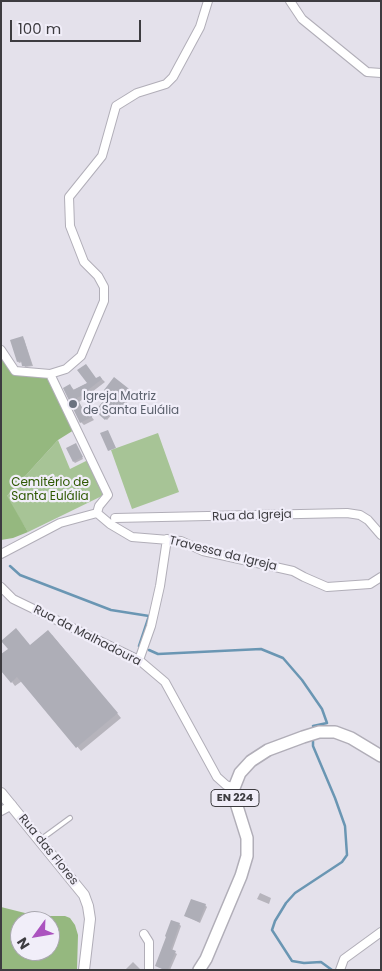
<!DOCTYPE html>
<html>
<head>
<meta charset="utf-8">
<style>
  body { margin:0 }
  #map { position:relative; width:382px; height:971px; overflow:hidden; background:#e4e1eb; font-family:Poppins,sans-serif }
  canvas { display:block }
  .frame { position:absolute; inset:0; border:2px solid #3d3c40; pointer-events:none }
  .north { position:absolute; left:10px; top:911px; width:50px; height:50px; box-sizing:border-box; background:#f1eef9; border:1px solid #a9a7af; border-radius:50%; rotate:238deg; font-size:14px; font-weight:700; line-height:20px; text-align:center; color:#3d3c40 }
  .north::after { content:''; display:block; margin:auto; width:18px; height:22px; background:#ab53bf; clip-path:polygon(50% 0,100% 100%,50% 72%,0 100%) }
  .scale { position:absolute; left:10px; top:20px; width:131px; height:22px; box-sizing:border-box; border:2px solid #3d3c40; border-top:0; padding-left:6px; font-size:15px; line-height:18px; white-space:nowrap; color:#3d3c40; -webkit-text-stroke:4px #f1eef9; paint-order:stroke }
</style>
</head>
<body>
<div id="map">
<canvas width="382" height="971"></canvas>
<div class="frame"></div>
<div class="north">N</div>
<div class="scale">100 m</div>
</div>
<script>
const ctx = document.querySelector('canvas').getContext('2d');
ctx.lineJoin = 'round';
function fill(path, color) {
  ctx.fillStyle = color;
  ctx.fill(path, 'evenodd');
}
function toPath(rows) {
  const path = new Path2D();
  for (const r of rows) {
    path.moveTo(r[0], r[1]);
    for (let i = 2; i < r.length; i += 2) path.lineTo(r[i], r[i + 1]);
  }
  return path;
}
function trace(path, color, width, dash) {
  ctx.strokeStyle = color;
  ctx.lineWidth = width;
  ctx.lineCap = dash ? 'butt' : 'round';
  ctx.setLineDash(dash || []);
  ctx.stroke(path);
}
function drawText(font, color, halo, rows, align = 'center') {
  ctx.font = font + ' Poppins,sans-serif';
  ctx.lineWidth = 4.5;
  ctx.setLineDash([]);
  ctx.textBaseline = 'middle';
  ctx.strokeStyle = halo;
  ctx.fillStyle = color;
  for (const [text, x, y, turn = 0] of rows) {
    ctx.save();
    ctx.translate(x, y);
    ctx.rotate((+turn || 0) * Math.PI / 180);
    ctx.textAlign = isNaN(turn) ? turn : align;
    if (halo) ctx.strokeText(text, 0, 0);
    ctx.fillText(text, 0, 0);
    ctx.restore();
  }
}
fill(toPath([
  [158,433,179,492,132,509,111,450],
  [58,440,70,469,88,460,104,495,28,532,6,497]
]), '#a7c496');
fill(toPath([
  [1,356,13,373,48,376,74,430,58,440,7,496,28,532,13,538,1,540],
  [1,907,37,916,65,916,70,918,75,925,78,935,77,970,1,970],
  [20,921,50,921,50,951,20,951]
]), '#95b87f');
fill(toPath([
  [22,338,24,339,33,366,25,367,22,362,19,363,18,361],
  [100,377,105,382,79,402,85,413,88,412,94,420,84,425,81,422,70,385,74,390],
  [114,379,133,395,123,407,120,405,107,420,96,411,111,394],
  [77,446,83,459,75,463,74,462],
  [52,635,121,718,81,751,22,681,15,686,12,682,30,647],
  [260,893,271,898,269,904,257,899],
  [205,905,207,907,200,923,186,916],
  [179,924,181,926,172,951,177,954,170,970,165,970,158,967],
  [133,962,141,970,125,970]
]), '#0003');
trace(toPath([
  [10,566,20,575,111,610,149,616,139,646],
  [149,650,158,654,261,649,283,658,302,680,322,709,327,723,313,726],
  [313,741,313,746,335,798,345,826,347,855,342,862,295,893,286,903,275,921,272,930,292,961,304,963,321,962,332,970]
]), '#6a96b3', 2.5);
fill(toPath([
  [23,336,32,365,28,366,22,366,21,361,17,362,10,340],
  [86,364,96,378,100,376,102,379,83,394,83,395,77,398,84,412,88,410,92,417,80,423,63,388,70,384,73,390,87,383,77,370],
  [114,377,133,392,120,407,118,405,105,420,95,411,109,394,104,390],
  [108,430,116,448,108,451,100,433],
  [76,443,83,457,73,462,66,448],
  [16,628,30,645,48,630,118,713,76,748,17,677,11,683,1,671,1,654,8,649,1,641],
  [191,899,206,904,199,922,184,916],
  [171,920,180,923,171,949,176,951,168,970,165,970,155,966,166,937,165,936]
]), '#aeaeb7');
const lane = toPath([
  [40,840,70,818]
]);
const street = toPath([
  [290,1,302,19,367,72,381,73],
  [1,350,15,371,50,374,66,369,81,356,104,301,104,287,98,276,84,262,70,226,69,197,102,156,116,106,137,93,166,84,173,77,200,27,208,1],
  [50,374,108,495,99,506,97,513],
  [97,513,110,524,132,537,181,541,203,551,293,571,304,577,327,587,370,584,381,577],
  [115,518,347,513,360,515,368,520,381,535],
  [1,554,60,523,97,513],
  [1,587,13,599,139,660,165,682,217,777,226,785,234,788],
  [139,660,151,626,160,586,167,539],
  [1,811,12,805],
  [144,934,149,942,149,970],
  [340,970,344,959,381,932]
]);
const secondary = toPath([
  [1,793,84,895,88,906,90,919,84,970]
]);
const primary = toPath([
  [199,970,206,959,241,876,247,856,247,838,236,803,234,788,240,773,251,761,268,750,303,737,319,732,335,732,351,738,381,756]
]);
trace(lane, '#b1aeb8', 6);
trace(street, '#b1aeb8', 10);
trace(secondary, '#b1aeb8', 12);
trace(primary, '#b1aeb8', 14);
trace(lane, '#fff', 4);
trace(street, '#fff', 8);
trace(secondary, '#fff', 10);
trace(primary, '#fff', 11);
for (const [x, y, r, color] of [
  [73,404,5,"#6b7280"]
]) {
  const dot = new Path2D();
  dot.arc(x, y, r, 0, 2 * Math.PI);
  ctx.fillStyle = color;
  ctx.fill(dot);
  trace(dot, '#f1eef9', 2);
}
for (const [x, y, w] of [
  [235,798,48]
]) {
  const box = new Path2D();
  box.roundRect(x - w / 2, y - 8.5, w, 17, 4);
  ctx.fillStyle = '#f1eef9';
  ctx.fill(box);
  trace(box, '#3d3c40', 1);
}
drawText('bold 11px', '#3d3c40', null, [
  ["EN 224",235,798]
]);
drawText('12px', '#5b616d', '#f1eef9', [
  ["Igreja Matriz",83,397],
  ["de Santa Eulália",83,411]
], 'left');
drawText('12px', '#2e5802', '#f1eef9', [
  ["Cemitério de",50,483],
  ["Santa Eulália",50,497]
]);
drawText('12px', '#3d3c40', '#f1eef9', [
  ["Rua da Igreja",252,516,-2],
  ["Travessa da Igreja",223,554,14],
  ["Rua da Malhadoura",87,636,27],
  ["Rua das Flores",48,850,51]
]);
</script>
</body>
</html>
